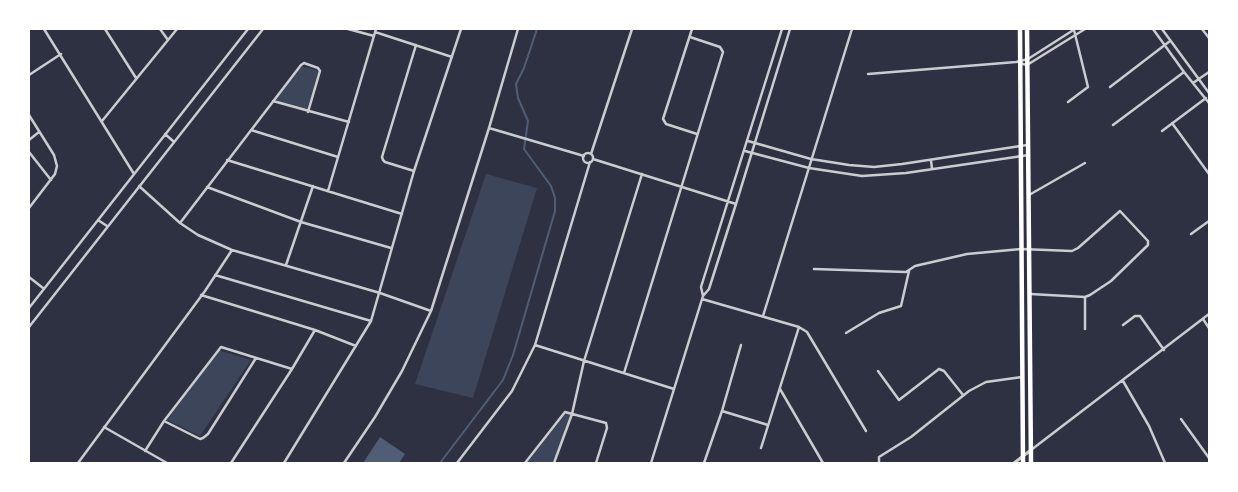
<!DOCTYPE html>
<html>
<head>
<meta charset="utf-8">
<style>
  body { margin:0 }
  #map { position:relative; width:1238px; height:492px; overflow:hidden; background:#2d3142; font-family:Barlow,sans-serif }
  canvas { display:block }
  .frame { position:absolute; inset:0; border:30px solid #fff; pointer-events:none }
</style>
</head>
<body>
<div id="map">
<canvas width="1238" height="492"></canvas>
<div class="frame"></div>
</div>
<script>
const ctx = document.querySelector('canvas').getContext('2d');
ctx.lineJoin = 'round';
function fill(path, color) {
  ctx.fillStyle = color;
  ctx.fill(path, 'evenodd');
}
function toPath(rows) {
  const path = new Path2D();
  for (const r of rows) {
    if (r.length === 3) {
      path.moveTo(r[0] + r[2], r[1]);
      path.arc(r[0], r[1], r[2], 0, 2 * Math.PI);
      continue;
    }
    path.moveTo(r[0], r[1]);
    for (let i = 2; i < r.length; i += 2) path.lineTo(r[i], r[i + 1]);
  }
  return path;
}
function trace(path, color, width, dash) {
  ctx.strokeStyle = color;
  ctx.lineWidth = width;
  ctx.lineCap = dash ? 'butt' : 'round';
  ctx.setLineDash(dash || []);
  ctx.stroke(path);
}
fill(toPath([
  [302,66,319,71,308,110,273,101],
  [486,174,537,188,473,398,415,384],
  [218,350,251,360,200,436,167,420],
  [566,413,571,414,553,463,527,463]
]), '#3c4559');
fill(toPath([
  [380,437,405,454,399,463,363,463]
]), '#4f5d75');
trace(toPath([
  [440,463,503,380,513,355,555,211,555,198,551,186,524,149,528,121,518,98,516,84,524,68,537,29]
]), '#4f5d75', 2);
trace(toPath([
  [44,29,134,174],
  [105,29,136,78],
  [160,29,168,40],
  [348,29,374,36],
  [692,29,663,119,666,124,697,134],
  [1153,29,1184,72,1209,103],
  [1162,29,1209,93],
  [1202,29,1209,38],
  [375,32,452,57],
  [1019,63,1027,65,1085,29],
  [868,74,1016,62,1028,59,1075,29],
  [29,75,61,54],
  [1193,83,1209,72],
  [1110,87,1170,41],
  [273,101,349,122],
  [1068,102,1088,87,1074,30],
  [29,115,54,155,57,166,55,174,29,208],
  [102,121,177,29],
  [1172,123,1209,174],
  [1113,125,1184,72],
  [489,128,584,156],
  [251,130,338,157],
  [1162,131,1206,98],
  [165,134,173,141],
  [29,140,39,132],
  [748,141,811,159,849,165,874,167,902,164,1027,145],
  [745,151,809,168,862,176,906,173,1029,155],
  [29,152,51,180],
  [588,158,5],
  [591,154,632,29],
  [593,159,736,204],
  [227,160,402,214],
  [931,160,932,169],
  [414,171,385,162,383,160,382,157,416,45],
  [139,186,180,223,198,235,232,250,380,293,431,311],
  [207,187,301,222,391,248],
  [328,191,376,29],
  [1029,195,1085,163],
  [98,220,107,226],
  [180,223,301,65,304,63,318,68,320,71,308,112],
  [1191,234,1209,221],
  [286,265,313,186],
  [814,269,906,272,915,266,967,254,1021,249,1072,251,1078,248,1120,211,1148,241,1148,245,1111,281,1090,295,1085,297,1030,294],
  [215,275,371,321],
  [29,277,43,288],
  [201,295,315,330,356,346],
  [703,296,701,287,782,29],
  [702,299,799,327,807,332,866,431],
  [29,308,248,29],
  [763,316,852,29],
  [1203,319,1209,328],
  [1123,325,1135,316,1140,316,1164,350],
  [29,327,263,29],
  [1085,329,1085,297],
  [846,333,879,313,901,306,909,271],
  [535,345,674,389],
  [741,345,722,411,768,425],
  [878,371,899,400,939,369,944,371,963,395],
  [624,373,723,52,720,47,690,37],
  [1123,381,1149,426,1165,463],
  [780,389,823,463],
  [1181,419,1209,458],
  [164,421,200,439,203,438,208,434,256,358],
  [104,427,167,463],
  [761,448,799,327],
  [1031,450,1209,314],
  [145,451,164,421,221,347,292,369],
  [78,463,205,291,232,250],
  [231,463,292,369,315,330],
  [284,463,371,321,414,171,461,29],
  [344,463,375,417,402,371,431,311,489,128,518,29],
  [457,463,512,391,535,345,590,162],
  [525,463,565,412,606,423,607,428,596,463],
  [554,463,572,414,584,361,642,174],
  [651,463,703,296,709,289,736,204,790,29],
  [704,463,722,411],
  [879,463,879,457,911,437,969,391,986,382,1022,377]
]), '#caccd0', 2.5);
trace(toPath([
  [1014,463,1031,450]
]), '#caccd0', 3);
trace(toPath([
  [1020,29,1023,463],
  [1027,29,1031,463]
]), '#fff', 4.5);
</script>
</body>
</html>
